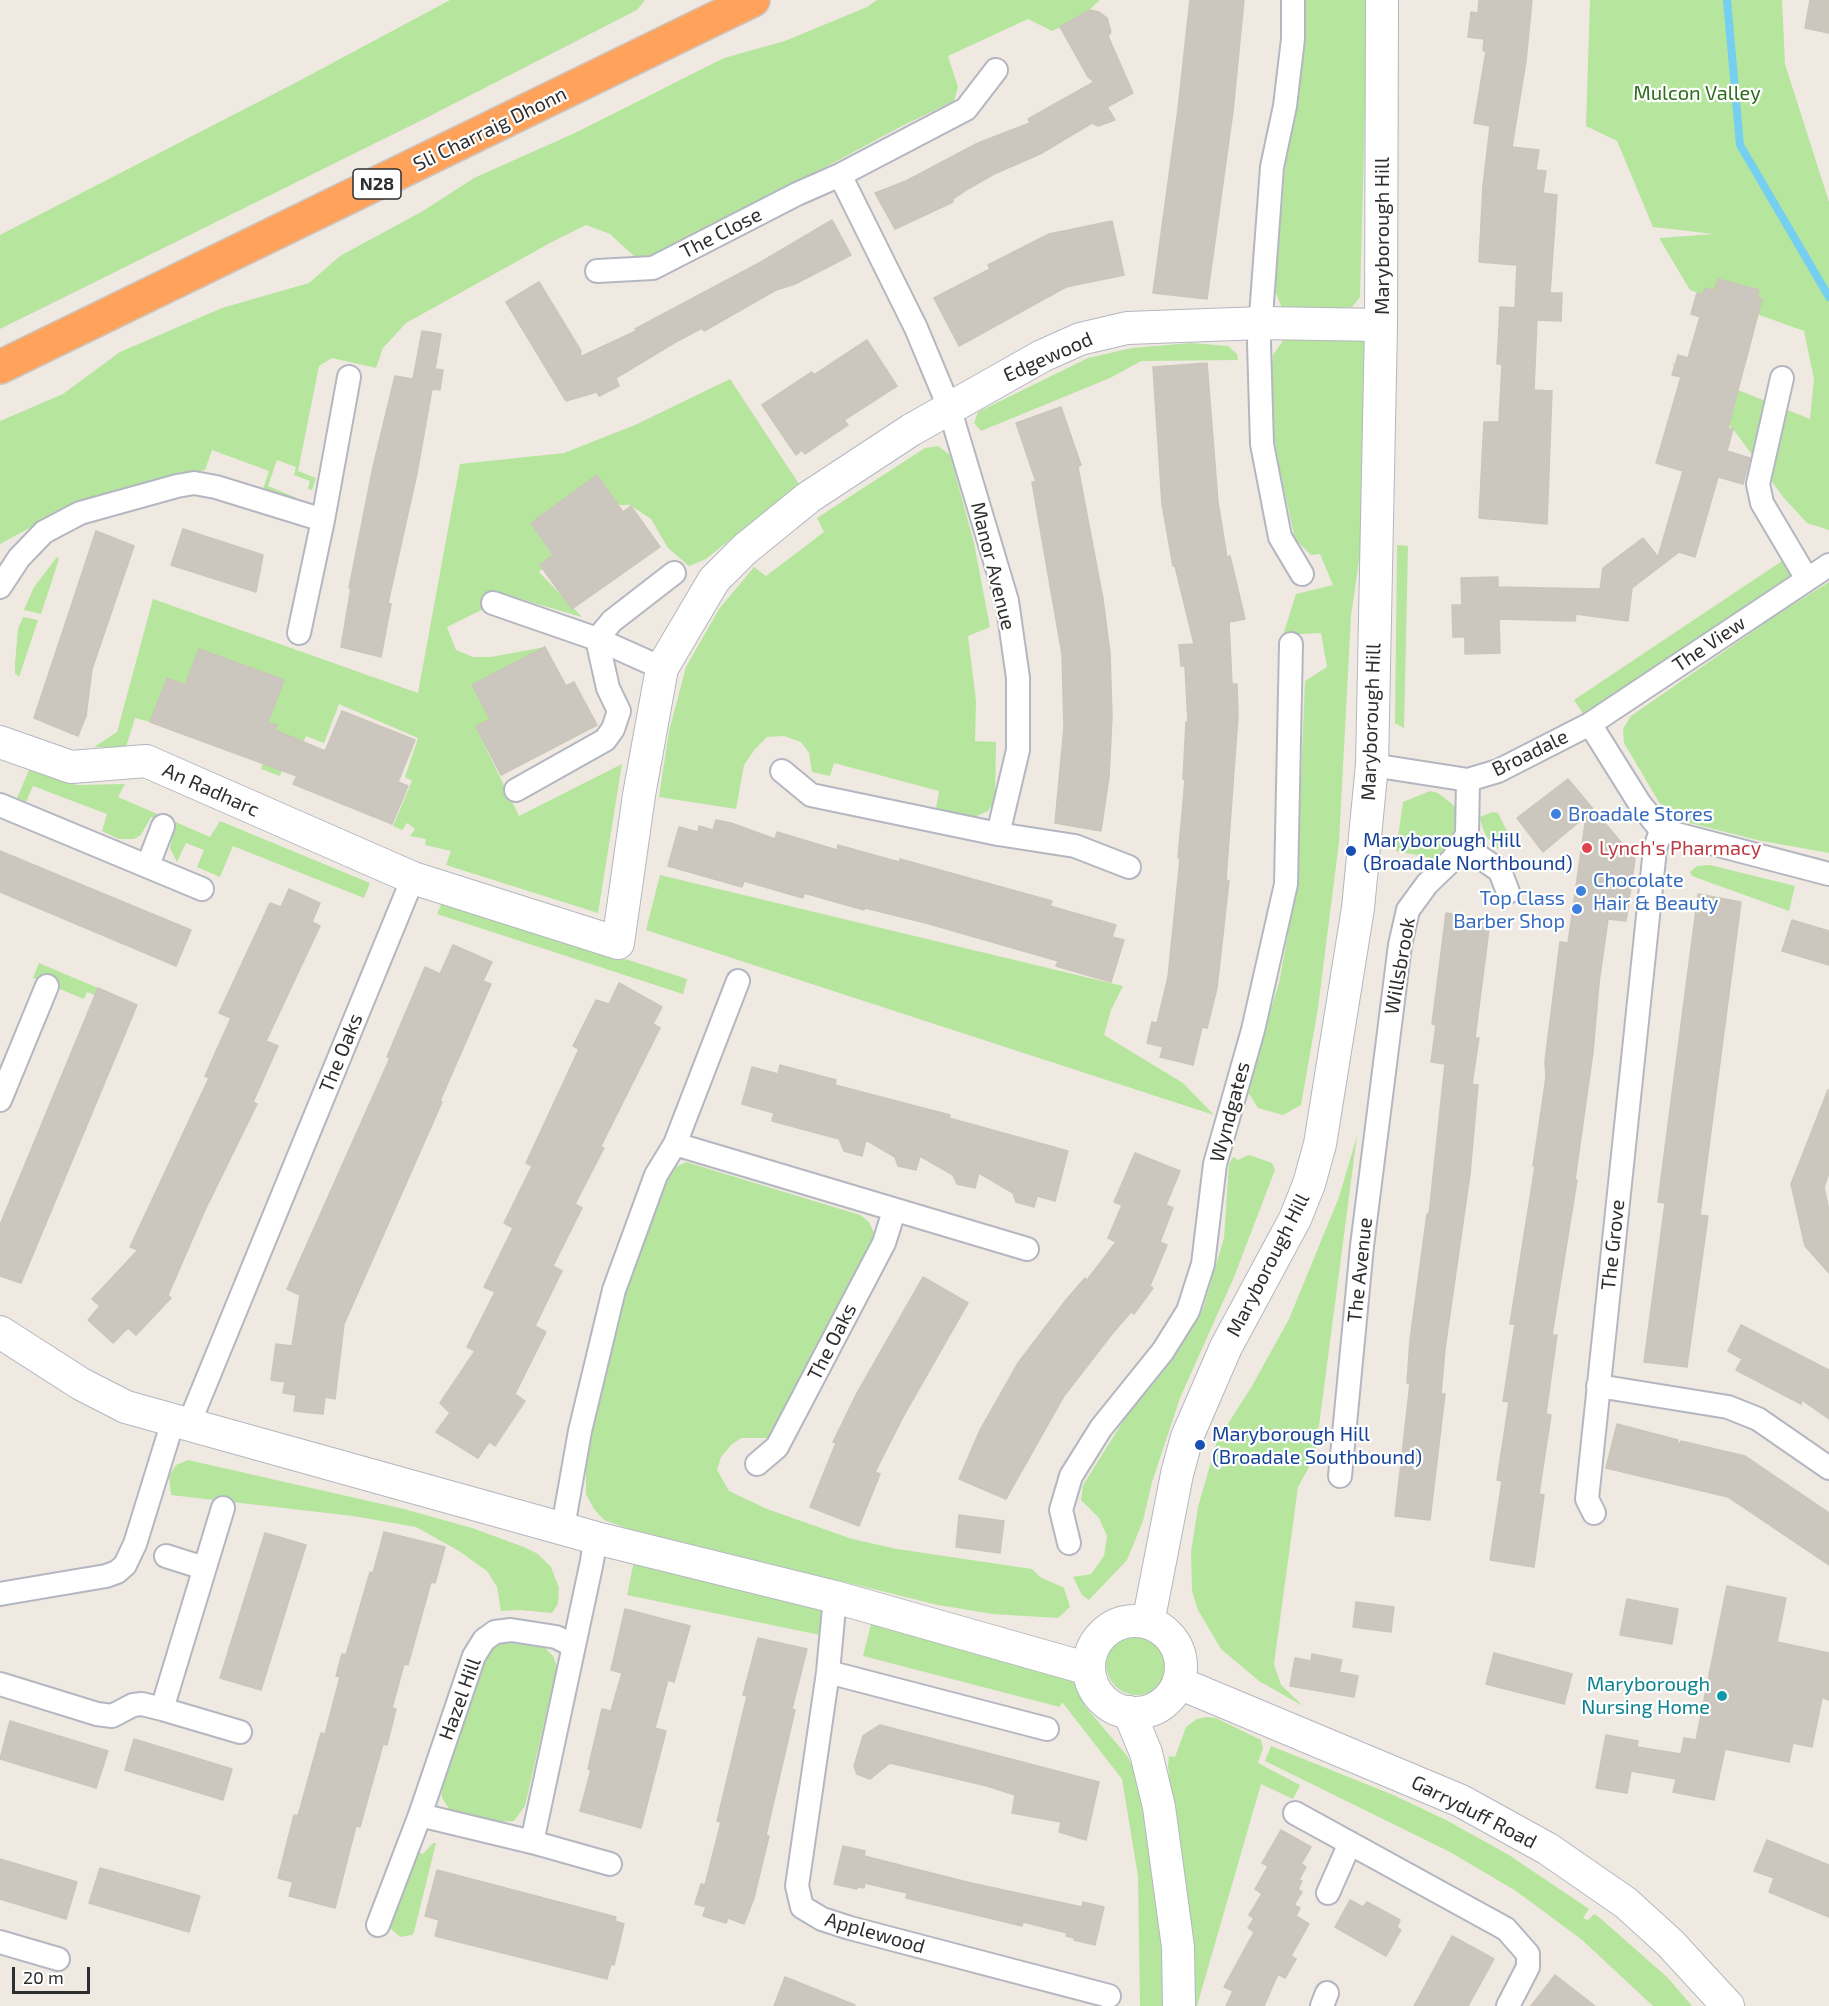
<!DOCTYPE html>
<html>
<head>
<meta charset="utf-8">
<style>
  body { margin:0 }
  #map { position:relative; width:1829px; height:2006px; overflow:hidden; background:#efe9e1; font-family:"Exo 2",sans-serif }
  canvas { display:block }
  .scale { position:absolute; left:12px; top:1967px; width:78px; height:27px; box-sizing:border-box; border:3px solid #2e2e2e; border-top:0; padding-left:8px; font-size:18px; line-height:21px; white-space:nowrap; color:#2e2e2e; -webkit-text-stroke:4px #fff; paint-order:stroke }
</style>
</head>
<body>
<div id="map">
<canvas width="1829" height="2006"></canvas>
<div class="scale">20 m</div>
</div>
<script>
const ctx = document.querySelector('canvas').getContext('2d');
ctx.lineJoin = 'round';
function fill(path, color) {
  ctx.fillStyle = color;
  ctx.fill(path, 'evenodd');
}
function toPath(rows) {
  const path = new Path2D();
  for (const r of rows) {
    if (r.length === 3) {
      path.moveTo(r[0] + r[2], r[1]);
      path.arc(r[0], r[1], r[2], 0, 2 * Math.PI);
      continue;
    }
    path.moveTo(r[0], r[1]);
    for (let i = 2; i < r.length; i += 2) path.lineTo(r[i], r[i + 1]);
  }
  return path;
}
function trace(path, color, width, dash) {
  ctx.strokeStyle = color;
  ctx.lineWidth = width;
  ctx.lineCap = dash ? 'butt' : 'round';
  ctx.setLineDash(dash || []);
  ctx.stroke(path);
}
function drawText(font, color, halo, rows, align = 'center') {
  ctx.font = font + ' "Exo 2",sans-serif';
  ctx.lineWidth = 4.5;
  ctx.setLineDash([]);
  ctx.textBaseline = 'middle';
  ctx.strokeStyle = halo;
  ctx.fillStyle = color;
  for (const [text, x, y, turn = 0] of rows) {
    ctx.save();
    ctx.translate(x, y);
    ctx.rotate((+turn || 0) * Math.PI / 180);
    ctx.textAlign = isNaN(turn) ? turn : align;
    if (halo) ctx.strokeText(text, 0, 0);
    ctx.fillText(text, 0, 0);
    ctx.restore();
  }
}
fill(toPath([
  [450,0,645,0,637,10,422,120,0,329,0,235,297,82],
  [877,0,1100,0,1080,18,1052,31,1028,19,948,56,958,87,954,101,902,126,656,258,634,256,610,234,586,225,550,243,406,323,383,348,376,368,332,358,319,366,298,471,316,478,312,490,308,489,310,481,294,475,296,467,277,460,268,486,297,498,286,498,263,489,269,471,212,450,205,470,81,500,0,544,0,421,63,394,120,352,222,308,309,283,340,256,423,211,474,178,577,132,724,58,785,41,867,7],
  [1306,0,1368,0,1360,297,1352,307,1284,313,1274,288,1292,96,1306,37],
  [1590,0,1782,0,1785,64,1829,202,1829,530,1807,523,1784,498,1733,429,1671,363,1810,419,1814,379,1804,331,1690,290,1659,238,1714,234,1653,227,1617,141,1586,126],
  [1286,336,1364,336,1368,498,1351,616,1339,842,1318,1008,1301,1105,1283,1115,1258,1108,1246,1089,1279,983,1297,885,1305,681,1327,667,1321,633,1283,635,1296,594,1333,585,1320,554,1311,555,1295,539,1280,471,1268,401,1273,355],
  [1191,343,1228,346,1237,354,1238,360,1141,361,1110,378,981,431,974,423,978,412,1088,358,1132,348],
  [730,379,799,484,706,559,689,566,668,548,651,519,630,505,620,505,591,484,532,525,554,558,539,572,582,617,510,596,447,627,456,650,473,657,491,657,545,647,472,685,490,719,476,728,519,816,622,764,598,913,446,865,451,851,425,845,426,839,410,836,415,829,407,823,402,830,393,826,412,781,405,777,418,738,339,704,324,743,306,736,293,771,283,767,280,776,261,769,277,726,268,722,284,680,199,649,185,685,167,678,150,722,135,718,126,747,94,747,117,732,153,599,418,693,460,464,564,453,635,425],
  [938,446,950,455,974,543,990,627,968,636,976,701,975,741,996,742,995,800,988,811,975,817,936,809,939,791,834,763,830,776,812,772,809,753,801,742,784,736,767,737,755,749,744,765,736,809,659,797,669,731,686,667,719,609,754,567,766,576,824,532,817,518,925,448],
  [1397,545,1408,546,1404,728,1395,723],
  [1791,555,1807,579,1590,724,1574,700],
  [57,557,59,559,41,614,24,610,34,587],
  [1829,582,1829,853,1757,840,1678,820,1663,809,1624,743,1623,729,1631,716,1778,614],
  [23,617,38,620,19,677,15,673,15,664,18,629],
  [29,770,77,785,125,784,118,797,210,837,220,821,370,883,364,898,233,846,220,877,197,867,204,850,186,843,177,862,170,848,175,826,151,817,141,835,134,839,119,839,102,831,107,814,33,786,26,802,17,798],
  [1430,791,1438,793,1457,808,1461,821,1447,846,1436,859,1396,851,1403,802],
  [1493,812,1498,813,1510,837,1498,849,1486,836,1481,823,1480,817],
  [1710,865,1795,886,1789,911,1692,876,1690,872,1697,866],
  [660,875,1123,986,1111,1010,1104,1035,1183,1083,1214,1115,646,930],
  [443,900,687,979,683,994,437,914],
  [39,963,98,988,95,995,87,992,84,999,33,978],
  [1357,1136,1315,1456,1298,1487,1274,1664,1281,1685,1303,1706,1259,1681,1221,1649,1198,1610,1192,1591,1191,1552,1198,1507,1217,1441,1252,1386,1289,1319,1339,1197],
  [1249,1155,1272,1163,1275,1170,1234,1277,1180,1398,1152,1482,1143,1521,1127,1560,1089,1600,1082,1595,1073,1577,1091,1574,1104,1556,1107,1536,1099,1518,1081,1500,1083,1485,1134,1404,1173,1359,1203,1309,1224,1238,1229,1164,1233,1157,1238,1160],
  [686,1162,860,1215,869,1222,874,1233,871,1247,813,1350,772,1438,741,1438,731,1445,721,1457,717,1470,729,1491,767,1509,852,1539,897,1549,1032,1569,1040,1577,1064,1588,1070,1607,1058,1618,993,1614,938,1605,629,1529,604,1520,594,1509,586,1494,586,1470,595,1411,629,1279,665,1181,674,1168],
  [188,1460,404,1509,472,1528,524,1547,538,1554,551,1567,559,1588,558,1604,552,1613,520,1610,501,1611,497,1587,487,1571,459,1551,416,1527,353,1516,171,1495,169,1476,176,1465],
  [634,1561,827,1602,820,1635,627,1595],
  [872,1620,1069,1671,1085,1706,1128,1757,1141,1787,1171,2006,1140,2006,1138,1876,1122,1779,1062,1702,1060,1707,863,1656],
  [1137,1664,31],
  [504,1642,545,1648,553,1656,557,1666,525,1806,514,1821,498,1822,450,1810,442,1798,441,1787,484,1663,494,1647],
  [1207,1717,1216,1718,1261,1740,1263,1748,1258,1763,1300,1785,1293,1799,1261,1784,1197,2006,1192,2006,1168,1766,1169,1756,1175,1757,1186,1727,1197,1719],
  [1271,1746,1391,1794,1446,1820,1509,1855,1589,1909,1583,1918,1588,1920,1594,1914,1599,1917,1668,1978,1692,2006,1653,2006,1581,1939,1516,1891,1450,1852,1265,1761],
  [433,1843,436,1843,414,1932,412,1935,400,1937,390,1928,418,1852,423,1854]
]), '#b6e59e');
trace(toPath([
  [1727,0,1740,145,1829,297]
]), '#75cff0', 8);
const building = toPath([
  [1190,0,1244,0,1233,111,1207,299,1153,293,1178,109,1190,0],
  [1479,0,1532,0,1526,61,1512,147,1539,150,1536,170,1546,171,1543,193,1557,195,1550,293,1562,293,1561,321,1537,320,1534,390,1552,391,1547,524,1479,518,1484,422,1499,422,1502,364,1497,364,1500,307,1515,308,1517,265,1479,262,1483,186,1490,126,1474,123,1486,51,1483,51,1484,39,1468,37,1471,12,1478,13,1479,0],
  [1810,0,1829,0,1829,33,1805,28,1810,0],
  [1090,10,1099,12,1107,18,1111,32,1108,36,1133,93,1107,107,1115,120,1098,126,1092,123,1040,154,994,174,968,189,953,199,953,202,895,229,875,193,906,181,978,143,1030,123,1028,119,1094,82,1088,77,1060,27,1090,10],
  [832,220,851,255,795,284,776,290,704,331,702,328,674,343,616,378,619,386,599,396,597,392,566,401,506,302,539,282,581,351,580,357,636,331,635,329,761,262,832,220],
  [1112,221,1124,275,1066,287,959,346,934,298,990,269,988,265,1049,234,1112,221],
  [1718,279,1759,290,1757,298,1762,299,1728,428,1733,429,1727,451,1750,458,1743,484,1718,477,1695,557,1679,552,1632,588,1628,621,1576,614,1575,621,1499,619,1500,653,1465,654,1465,637,1453,637,1452,605,1462,605,1461,578,1498,577,1498,587,1600,589,1603,568,1643,538,1658,557,1683,471,1656,463,1681,377,1672,375,1678,355,1688,358,1700,317,1691,314,1697,293,1703,294,1705,288,1714,291,1718,279],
  [422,331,441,334,435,369,443,370,440,390,432,389,417,473,388,603,391,604,381,657,341,647,351,588,349,588,373,467,395,376,413,379,422,331],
  [867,340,897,386,844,420,848,425,805,454,802,450,796,455,762,405,812,372,814,375,867,340],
  [1207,363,1218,502,1227,557,1230,556,1245,619,1229,622,1232,684,1237,684,1238,716,1226,880,1229,881,1217,988,1207,1028,1202,1027,1193,1065,1160,1057,1163,1047,1147,1043,1152,1022,1157,1023,1168,977,1180,859,1178,858,1185,780,1183,779,1186,722,1188,722,1185,666,1181,666,1179,645,1194,644,1175,566,1173,566,1162,504,1153,367,1207,363],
  [1061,407,1081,465,1078,467,1103,599,1110,653,1112,717,1109,777,1101,831,1055,823,1064,727,1062,654,1032,482,1036,482,1016,423,1061,407],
  [597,475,623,512,631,506,660,547,572,609,540,565,553,555,531,523,597,475],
  [183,529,263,555,256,592,171,565,183,529],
  [96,531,134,546,92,669,86,716,78,736,34,718,96,531],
  [545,647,566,686,574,682,597,725,501,775,476,727,490,719,472,685,545,647],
  [199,649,284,680,268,722,277,725,275,730,325,751,342,711,415,740,398,782,408,786,392,824,293,784,297,776,150,722,167,678,185,685,199,649],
  [1568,779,1635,859,1626,921,1608,919,1599,983,1593,1052,1575,1180,1577,1180,1552,1335,1557,1335,1546,1414,1551,1415,1539,1494,1544,1495,1534,1567,1490,1560,1502,1481,1497,1480,1509,1402,1503,1401,1515,1324,1510,1324,1535,1166,1533,1166,1546,1077,1545,1061,1560,942,1568,943,1586,816,1543,852,1517,818,1568,779],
  [716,820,731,823,775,839,777,832,837,850,838,845,899,862,900,859,1052,901,1050,906,1116,925,1112,937,1124,940,1111,982,1056,966,1058,961,926,923,865,908,864,910,804,893,803,898,744,881,742,887,668,866,679,827,698,832,699,826,713,830,716,820],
  [0,851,191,930,176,966,0,892,0,851],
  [289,889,320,903,312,922,320,926,266,1041,278,1046,253,1102,257,1104,205,1210,168,1295,171,1298,136,1335,128,1328,113,1343,88,1320,100,1306,92,1299,138,1250,130,1247,209,1078,205,1076,231,1018,219,1013,270,903,281,907,289,889],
  [1698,894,1741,902,1700,1215,1708,1216,1687,1367,1644,1362,1665,1203,1658,1202,1698,894],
  [1446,913,1483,919,1481,927,1489,929,1475,1038,1479,1038,1472,1084,1478,1085,1470,1174,1445,1349,1441,1394,1445,1394,1430,1520,1395,1516,1410,1383,1407,1383,1410,1340,1427,1214,1429,1214,1445,1064,1431,1062,1436,1025,1432,1024,1446,913],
  [1792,920,1829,931,1829,965,1782,951,1792,920],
  [453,945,492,962,483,981,491,984,440,1101,442,1102,344,1324,335,1399,325,1397,323,1414,294,1411,296,1395,283,1393,285,1382,271,1380,276,1344,292,1346,300,1295,287,1289,390,1058,387,1057,425,967,440,974,453,945],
  [619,983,662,1007,653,1024,660,1028,601,1146,604,1148,575,1204,582,1208,553,1266,562,1271,535,1326,546,1332,515,1394,525,1401,495,1446,489,1442,478,1458,436,1432,450,1413,440,1403,475,1351,467,1347,495,1292,484,1287,513,1228,504,1223,532,1166,526,1163,579,1049,573,1046,596,1000,609,1004,619,983],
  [98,988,137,1005,21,1283,0,1276,0,1225,98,988],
  [780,1065,836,1080,835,1085,950,1115,949,1118,1068,1151,1055,1201,1037,1196,1034,1207,1016,1202,1013,1193,979,1173,975,1188,957,1184,953,1175,920,1156,916,1170,898,1166,895,1157,866,1140,862,1156,844,1151,839,1139,772,1121,774,1113,742,1104,752,1067,778,1074,780,1065],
  [1828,1090,1829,1173,1824,1187,1829,1211,1829,1273,1805,1246,1791,1184,1828,1090],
  [1135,1153,1180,1171,1166,1205,1173,1208,1160,1242,1167,1245,1150,1286,1153,1288,1134,1314,1131,1312,1112,1334,1064,1396,1006,1499,959,1479,980,1430,1018,1363,1066,1300,1085,1278,1087,1280,1116,1242,1108,1238,1122,1205,1114,1202,1135,1153],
  [923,1277,968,1303,903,1417,875,1472,880,1474,859,1526,810,1507,836,1443,833,1442,857,1393,923,1277],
  [1741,1325,1829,1370,1829,1419,1802,1400,1801,1404,1736,1370,1742,1359,1728,1351,1741,1325],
  [1617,1424,1678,1440,1677,1448,1681,1441,1745,1456,1829,1513,1829,1565,1728,1497,1606,1468,1617,1424],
  [959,1515,1004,1521,1000,1553,956,1547,959,1515],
  [384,1532,445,1547,435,1583,431,1582,408,1665,404,1664,392,1708,396,1709,387,1745,383,1744,360,1827,356,1826,335,1908,289,1896,293,1882,278,1878,294,1815,298,1816,321,1733,325,1734,340,1677,336,1676,342,1654,346,1655,370,1572,373,1573,384,1532],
  [265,1533,306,1545,261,1690,220,1678,265,1533],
  [1727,1586,1786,1598,1777,1642,1829,1653,1829,1700,1822,1698,1812,1747,1793,1743,1789,1762,1725,1749,1714,1800,1673,1792,1676,1779,1631,1771,1627,1793,1596,1788,1606,1735,1638,1741,1637,1747,1681,1754,1684,1738,1696,1740,1727,1586],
  [1627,1599,1678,1609,1672,1644,1620,1635,1627,1599],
  [1356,1602,1394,1607,1391,1632,1353,1627,1356,1602],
  [625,1609,690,1626,674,1682,668,1680,655,1728,666,1731,641,1828,580,1811,591,1770,588,1769,602,1709,611,1711,622,1673,611,1670,625,1609],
  [758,1638,807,1649,792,1709,795,1710,766,1835,769,1836,754,1898,744,1924,728,1918,726,1923,703,1916,706,1907,695,1904,701,1884,705,1885,721,1822,717,1821,747,1696,743,1695,758,1638],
  [1494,1653,1572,1674,1564,1704,1486,1684,1494,1653],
  [1312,1654,1342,1660,1339,1672,1358,1676,1354,1697,1290,1686,1295,1658,1311,1661,1312,1654],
  [10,1721,108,1751,96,1788,0,1759,10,1721],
  [880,1725,1099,1782,1086,1840,1059,1832,1061,1822,1012,1813,1015,1795,987,1786,890,1763,870,1779,857,1774,854,1766,863,1736,880,1725],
  [134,1739,232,1769,223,1800,125,1770,134,1739],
  [1281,1830,1311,1847,1301,1864,1306,1867,1299,1880,1302,1881,1298,1889,1302,1892,1294,1905,1300,1908,1296,1916,1309,1924,1291,1956,1296,1959,1285,1978,1278,1974,1264,2006,1226,2006,1233,1991,1224,1987,1254,1932,1248,1928,1254,1918,1249,1915,1262,1894,1255,1889,1268,1866,1262,1863,1281,1830],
  [1767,1840,1829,1865,1829,1917,1769,1892,1774,1878,1754,1871,1767,1840],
  [843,1846,865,1851,864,1856,971,1883,1082,1907,1083,1902,1104,1907,1095,1945,1074,1940,1074,1938,1066,1936,1067,1933,1023,1922,1022,1926,906,1898,907,1893,865,1883,864,1888,857,1887,857,1889,834,1884,843,1846],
  [0,1859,77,1882,66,1919,0,1899,0,1859],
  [100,1868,200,1896,189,1932,89,1903,100,1868],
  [437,1870,616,1917,615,1921,624,1924,614,1965,611,1964,607,1979,435,1936,439,1920,425,1916,437,1870],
  [1350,1900,1363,1907,1367,1902,1400,1920,1397,1927,1401,1930,1386,1956,1335,1927,1350,1900],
  [1452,1936,1494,1959,1468,2006,1414,2006,1452,1936],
  [1555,1975,1595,2006,1531,2006,1555,1975],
  [785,1977,855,2005,854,2006,774,2006,785,1977]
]);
fill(building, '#cbc7bf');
trace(building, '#cbc5ba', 1.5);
const street = toPath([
  [1293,0,1293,39,1285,106,1272,167,1259,343,1262,444,1280,537,1302,574],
  [840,175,916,328,949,407,1007,601,1018,678,1018,750,998,834],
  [597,271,653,268,797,194,840,175,966,109,996,70],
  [1782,378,1758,484,1762,503,1807,579],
  [0,587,19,558,44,532,80,513,177,486,194,483,216,487,323,520],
  [493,603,597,639,662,668],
  [299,633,323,520,349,377],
  [1590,724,1640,804,1661,830,1829,874],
  [1372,765,1468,780,1498,771,1590,724,1829,565],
  [782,771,811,795,998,834,1075,846,1129,867],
  [516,790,605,740,613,729,619,711,608,688,597,639,612,621,674,573],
  [0,805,202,889],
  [1461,844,1500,871,1508,892],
  [148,865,163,826],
  [0,1100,47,986],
  [675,1144,1027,1249],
  [1598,1386,1728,1407,1758,1419,1829,1468],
  [188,1426,413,878],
  [757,1464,777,1447,884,1243,894,1211],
  [1340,1476,1362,1246,1400,945,1408,910,1427,884,1453,859,1467,834,1468,780],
  [1594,1513,1587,1499,1655,849,1661,830],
  [563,1527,580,1431,614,1290,656,1175,675,1144,738,981],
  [1069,1543,1061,1510,1071,1476,1101,1428,1163,1351,1188,1311,1203,1264,1215,1164,1253,1030,1286,884,1291,644],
  [166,1556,204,1568],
  [0,1594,106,1576,117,1572,125,1565,135,1544,173,1421],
  [835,1597,828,1672,797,1886,802,1907,822,1919,850,1928,1109,1996],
  [574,1646,556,1637,511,1630,495,1632,484,1640,474,1656,420,1815,532,1842,591,1566,596,1538],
  [828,1672,1047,1729],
  [0,1684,97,1714,112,1716,133,1705,142,1704,162,1709,223,1508],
  [162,1709,240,1732],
  [1295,1813,1506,1929,1528,1954,1528,1967,1508,2006],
  [532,1842,610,1864],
  [1328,1893,1350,1843],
  [378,1925,420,1815],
  [0,1942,58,1959],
  [1322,2006,1327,1993]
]);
const secondary = toPath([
  [0,742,71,767,146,761,413,878,618,943,639,795,662,668,714,580,745,549,809,497,911,430,1042,356,1080,339,1127,328,1262,323,1381,325],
  [0,1332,81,1384,126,1407,596,1538,835,1597,1089,1669],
  [1135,1667,46],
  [1148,1623,1177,1474,1187,1437,1226,1347,1295,1219,1309,1184,1320,1144,1358,908,1372,765,1381,325,1382,0],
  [1179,1683,1461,1801,1548,1849,1626,1903,1670,1943,1728,2006],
  [1129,1712,1146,1753,1159,1807,1178,1947,1179,2006]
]);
const highway = toPath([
  [0,367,753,0]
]);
trace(street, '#b4b7c1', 26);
trace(secondary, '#b4b7c1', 34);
trace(highway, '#c9c9c9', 36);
trace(street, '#fff', 22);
trace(secondary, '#fff', 32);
trace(highway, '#ffa35c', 33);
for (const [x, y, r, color] of [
  [1556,814,6,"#3f7fe0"],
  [1587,848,6,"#e0444e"],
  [1351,851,6,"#1a4fb4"],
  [1581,891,6,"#3f7fe0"],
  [1577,909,6,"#3f7fe0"],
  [1200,1445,6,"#1a4fb4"],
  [1722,1696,6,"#0f9aa8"]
]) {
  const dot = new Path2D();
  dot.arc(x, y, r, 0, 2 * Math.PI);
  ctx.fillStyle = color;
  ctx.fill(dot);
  trace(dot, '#fff', 2);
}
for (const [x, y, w] of [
  [377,184,48]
]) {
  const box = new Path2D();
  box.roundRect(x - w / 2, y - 15, w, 30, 4.5);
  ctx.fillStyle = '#fff';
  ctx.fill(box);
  trace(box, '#2e2e2e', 1.5);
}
drawText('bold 18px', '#2e2e2e', null, [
  ["N28",377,184]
]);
drawText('20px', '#2c6e1b', '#fff', [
  ["Mulcon Valley",1697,93]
]);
drawText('20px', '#2e2e2e', '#fff', [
  ["Sli Charraig Dhonn",490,129,-26],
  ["The Close",721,233,-27],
  ["Maryborough Hill",1382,236,-90],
  ["Edgewood",1048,357,-24],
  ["Manor Avenue",993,566,76],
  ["The View",1709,644,-34],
  ["Maryborough Hill",1371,722,-88],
  ["Broadale",1530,753,-26],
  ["An Radharc",211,790,24],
  ["Willsbrook",1400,966,-80],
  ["The Oaks",341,1053,-68],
  ["Wyndgates",1230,1112,-75],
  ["The Grove",1613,1245,-84],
  ["Maryborough Hill",1268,1265,-63],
  ["The Avenue",1360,1270,-84],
  ["The Oaks",832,1342,-63],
  ["Hazel Hill",460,1699,-70],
  ["Garryduff Road",1474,1812,27],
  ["Applewood",875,1933,16]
]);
drawText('20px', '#366cbe', '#fff', [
  ["Broadale Stores",1568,814],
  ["Chocolate",1593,880],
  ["Hair & Beauty",1593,903],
  ["Top Class",1565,898,"right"],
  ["Barber Shop",1565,921,"right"]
], 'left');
drawText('20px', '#164399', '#fff', [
  ["Maryborough Hill",1363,840],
  ["(Broadale Northbound)",1363,863],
  ["Maryborough Hill",1212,1434],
  ["(Broadale Southbound)",1212,1457]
], 'left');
drawText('20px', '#be3a42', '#fff', [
  ["Lynch's Pharmacy",1599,848]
], 'left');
drawText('20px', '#0d838f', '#fff', [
  ["Maryborough",1710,1684],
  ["Nursing Home",1710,1707]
], 'right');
</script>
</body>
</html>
